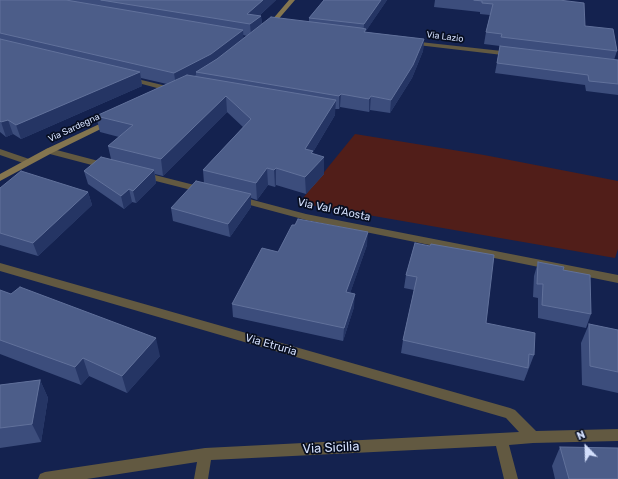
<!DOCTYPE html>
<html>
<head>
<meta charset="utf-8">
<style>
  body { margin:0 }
  #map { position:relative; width:618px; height:479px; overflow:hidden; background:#14224f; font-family:Rubik,sans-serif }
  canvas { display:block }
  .north { position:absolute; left:566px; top:427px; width:40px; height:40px; -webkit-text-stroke:3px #070e21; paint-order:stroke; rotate:337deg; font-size:11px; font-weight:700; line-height:16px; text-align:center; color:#d2defb }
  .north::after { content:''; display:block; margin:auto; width:14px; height:18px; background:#d2defb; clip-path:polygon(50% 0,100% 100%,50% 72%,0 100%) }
</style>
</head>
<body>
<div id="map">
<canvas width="618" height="479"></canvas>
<div class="north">N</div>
</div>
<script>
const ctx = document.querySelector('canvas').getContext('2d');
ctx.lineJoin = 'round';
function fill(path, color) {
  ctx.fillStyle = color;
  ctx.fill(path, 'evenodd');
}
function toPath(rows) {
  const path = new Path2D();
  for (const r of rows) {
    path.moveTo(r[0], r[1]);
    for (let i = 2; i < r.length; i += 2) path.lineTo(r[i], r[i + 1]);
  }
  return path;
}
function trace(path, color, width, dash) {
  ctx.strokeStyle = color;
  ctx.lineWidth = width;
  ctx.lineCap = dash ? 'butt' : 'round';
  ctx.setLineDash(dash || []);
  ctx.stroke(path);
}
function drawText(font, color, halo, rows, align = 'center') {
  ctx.font = font + ' Rubik,sans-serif';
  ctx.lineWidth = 3.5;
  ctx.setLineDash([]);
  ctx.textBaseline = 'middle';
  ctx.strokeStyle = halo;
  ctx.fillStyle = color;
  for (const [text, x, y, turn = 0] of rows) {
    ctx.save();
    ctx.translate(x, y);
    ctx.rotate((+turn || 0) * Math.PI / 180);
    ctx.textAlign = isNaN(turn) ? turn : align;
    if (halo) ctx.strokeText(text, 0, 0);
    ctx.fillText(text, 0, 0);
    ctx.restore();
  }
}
fill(toPath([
  [355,134,484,155,618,181,618,249,615,258,299,203]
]), '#511e19');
fill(toPath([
  [411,41,511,52,514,54,511,56,409,44,408,43,411,41],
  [129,77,175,88,176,90,172,92,127,80,127,78,129,77],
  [49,148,110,164,111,166,107,169,46,153,45,151,46,149,49,148],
  [0,149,32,160,33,162,29,165,0,155,0,149],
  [143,172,206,188,208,190,203,193,140,177,139,175,140,173,143,172],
  [238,196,306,214,618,275,618,283,306,220,235,201,233,199,238,196],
  [0,263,510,408,515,410,536,431,618,429,618,441,533,443,509,445,518,479,504,479,496,446,211,460,208,479,194,479,197,462,87,479,38,479,40,474,45,472,205,448,519,432,506,418,0,271,0,263]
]), '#625941');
fill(toPath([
  [289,0,295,0,270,29,266,29,266,27,289,0],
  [108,120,111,120,115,122,52,153,0,181,0,174,46,149,108,120]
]), '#84754f');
fill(toPath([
  [0,0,276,0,259,16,261,16,262,25,309,22,309,18,324,0,387,0,365,32,424,39,423,51,412,78,390,113,370,110,369,112,340,107,339,109,335,109,335,115,313,152,313,154,324,174,306,194,276,185,275,187,268,185,257,200,251,198,251,207,230,237,173,221,171,208,204,183,203,170,243,127,227,112,163,176,155,174,156,183,136,203,132,202,124,209,88,184,84,171,111,159,108,146,119,137,100,132,96,116,167,84,141,78,142,86,21,139,13,134,6,137,0,132],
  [243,35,247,36,243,38],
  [435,0,559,0,585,26,617,51,614,60,618,63,618,95,586,91,585,85,495,73,500,46,484,44,486,32,490,15,480,14,480,12,434,7],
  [0,188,88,192,92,205,38,256,0,245],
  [415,243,486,323,534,355,524,381,401,353,403,340,414,290,404,288,406,275],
  [367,245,350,293,354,307,343,341,233,317,232,304,278,252],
  [538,262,563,270,591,314,586,328,538,318,538,298,533,297,534,276],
  [0,290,160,356,127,393,89,376,81,385,0,354],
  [589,324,618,330,618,393,582,385,581,343],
  [40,380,48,398,41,442,0,448,0,385],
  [560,447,618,479,555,479,552,466]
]), '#3c4d7c');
fill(toPath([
  [263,0,276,0,250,24,247,14],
  [381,0,387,0,366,31,365,41,363,44,364,24],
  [261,16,262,28,251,36,250,24],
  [243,30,244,42,196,72,196,75,176,86,174,73],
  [424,39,423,51,412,78,390,113,391,100],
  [140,72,142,86,21,139,16,125],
  [341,94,340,107,339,109,339,96],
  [226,96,227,112,163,176,161,159],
  [371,96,370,110,369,112,369,99],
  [336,100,335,115,313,152,313,167,305,149],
  [8,120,13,134,6,137,1,122],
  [324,157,324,174,306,194,305,177],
  [267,168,268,185,257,200,256,183],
  [276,168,276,185,275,187,274,170],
  [154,170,156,183,136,203,133,191],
  [129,189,132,202,124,209,121,196],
  [88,192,92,205,38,256,33,243],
  [251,194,251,207,230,237,228,224],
  [368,232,367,245,346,305,346,292],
  [355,294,354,307,343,341,344,328],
  [156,338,160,356,127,393,122,376],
  [83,358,89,376,81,385,75,367],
  [40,380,48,398,41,442,32,424]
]), '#253564');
const building = toPath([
  [0,0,66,0,243,30,211,54,174,73,0,33,0,0],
  [101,0,263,0,247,14,261,16,250,24,101,0],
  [324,0,381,0,364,24,309,18,324,0],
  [474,0,559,0,584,3,585,26,613,29,617,51,501,37,502,34,486,32,493,4,482,3,482,1,474,0],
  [271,17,361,28,366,29,364,32,424,39,413,65,391,100,371,96,369,99,341,94,339,96,196,72,217,59,271,17],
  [0,39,140,72,16,125,8,120,1,122,0,121,0,39],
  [500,46,618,60,618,84,589,81,588,75,497,63,500,46],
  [187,75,336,100,305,149,313,151,311,153,324,157,305,177,276,168,274,170,267,168,256,183,203,170,251,119,226,96,161,159,108,146,133,125,96,116,187,75],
  [101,157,154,170,133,191,129,189,121,196,84,171,101,157],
  [21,171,88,192,33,243,0,233,0,188,21,171],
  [196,181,251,194,228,224,171,208,196,181],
  [298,219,368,232,346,292,355,294,344,328,232,304,262,248,278,252,292,225,295,225,298,219],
  [415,243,430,246,431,244,494,255,486,323,535,333,534,355,529,354,528,368,403,340,417,277,406,275,415,243],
  [538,262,564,267,563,270,590,275,591,314,542,305,543,284,537,284,538,262],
  [20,287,156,338,122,376,83,358,75,367,0,340,0,290,11,294,20,287],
  [589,324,618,330,618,372,590,366,589,324],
  [40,380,32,424,0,428,0,385,40,380],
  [560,447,618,448,618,479,569,479,560,447]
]);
fill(building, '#4c5d89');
trace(building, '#61719b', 1);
drawText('9px', '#d2defb', '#070e21', [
  ["Via Lazio",445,37,7],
  ["Via Sardegna",74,128,-25]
]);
drawText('11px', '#d2defb', '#070e21', [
  ["Via Val d'Aosta",334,210,12],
  ["Via Etruria",271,345,16]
]);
drawText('13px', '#d2defb', '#070e21', [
  ["Via Sicilia",331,448,-3]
]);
</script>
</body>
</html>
